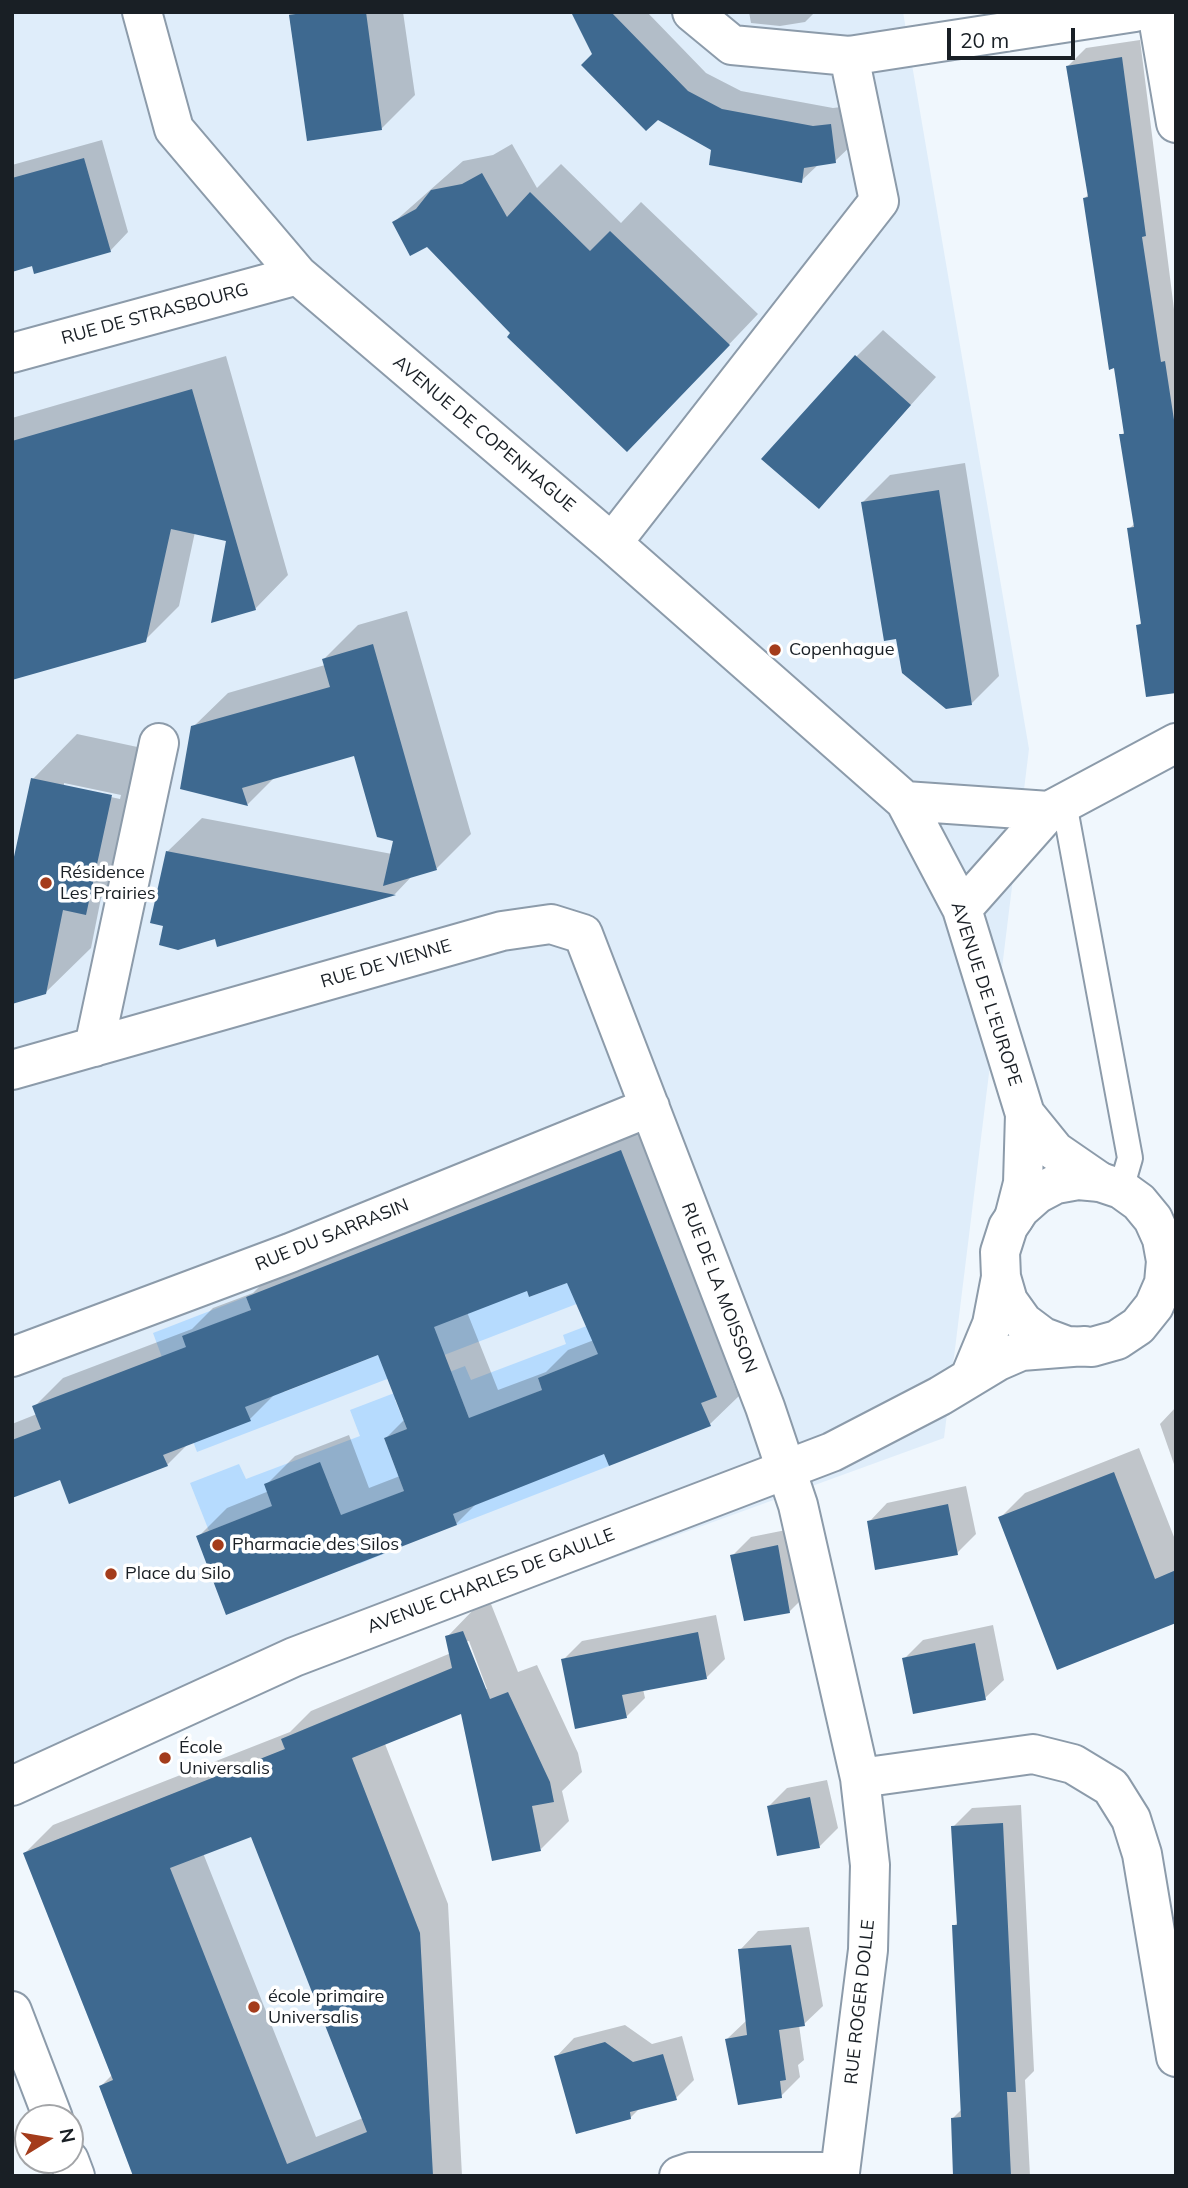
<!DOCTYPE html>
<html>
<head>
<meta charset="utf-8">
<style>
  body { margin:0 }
  #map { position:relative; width:1188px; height:2188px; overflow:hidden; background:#f0f7fd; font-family:Mulish,sans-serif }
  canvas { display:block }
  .frame { position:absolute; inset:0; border:14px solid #191f25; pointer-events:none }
  .north { position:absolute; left:14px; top:2104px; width:70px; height:70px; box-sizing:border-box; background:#fff; border:2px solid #a3a5a8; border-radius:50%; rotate:79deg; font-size:19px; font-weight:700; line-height:28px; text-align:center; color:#191f25 }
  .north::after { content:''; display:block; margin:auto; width:24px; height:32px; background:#a43c1b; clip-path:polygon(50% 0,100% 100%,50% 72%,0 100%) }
  .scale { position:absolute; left:947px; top:28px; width:128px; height:32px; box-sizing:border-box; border:4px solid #191f25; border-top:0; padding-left:9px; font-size:21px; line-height:24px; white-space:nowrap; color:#191f25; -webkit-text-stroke:5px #fff; paint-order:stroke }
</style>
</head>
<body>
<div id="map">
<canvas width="1188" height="2188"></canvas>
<div class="frame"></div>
<div class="north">N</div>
<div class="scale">20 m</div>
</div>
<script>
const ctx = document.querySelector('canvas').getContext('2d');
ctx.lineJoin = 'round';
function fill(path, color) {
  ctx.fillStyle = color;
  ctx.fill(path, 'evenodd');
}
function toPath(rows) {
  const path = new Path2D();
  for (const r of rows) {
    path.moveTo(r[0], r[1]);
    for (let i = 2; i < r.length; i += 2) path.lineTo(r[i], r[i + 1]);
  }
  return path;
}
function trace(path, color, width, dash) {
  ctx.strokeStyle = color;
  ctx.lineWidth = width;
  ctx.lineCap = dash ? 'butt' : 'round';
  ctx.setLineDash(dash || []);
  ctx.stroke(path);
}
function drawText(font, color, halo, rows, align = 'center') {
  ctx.font = font + ' Mulish,sans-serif';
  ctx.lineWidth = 7;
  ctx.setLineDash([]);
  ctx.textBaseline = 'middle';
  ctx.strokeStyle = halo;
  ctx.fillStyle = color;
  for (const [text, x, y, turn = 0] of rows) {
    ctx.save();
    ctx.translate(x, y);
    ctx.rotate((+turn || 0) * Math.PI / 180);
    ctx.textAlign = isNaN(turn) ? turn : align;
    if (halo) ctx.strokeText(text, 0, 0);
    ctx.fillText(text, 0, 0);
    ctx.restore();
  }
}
fill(toPath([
  [12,12,903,12,1029,749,944,1438,12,1777],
  [335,1716,420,1933,433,2176,133,2176,99,2086,113,2080,23,1853,284,1750,281,1739]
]), '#dfedfa');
fill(toPath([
  [417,1246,524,1283,529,1297,567,1283,592,1298,439,1357],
  [246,1297,251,1310,182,1337,250,1421,240,1394,284,1392,396,1348,421,1366,197,1452,153,1333],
  [657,1299,644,1336,538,1378,542,1390,515,1401,604,1454,609,1466,457,1525,453,1514,514,1489,485,1459,453,1377,395,1400,407,1429,384,1438,404,1491,382,1500,401,1547,359,1564,329,1484,209,1531,190,1483,239,1464,246,1479,360,1436,350,1410,465,1366,471,1380,566,1344,563,1335]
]), '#b6dbfe');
fill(toPath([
  [289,12,403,12,415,95,382,128,308,139],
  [573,12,647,12,706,73,741,91,833,108,849,106,854,143,835,161,819,164,801,181,713,149,658,118,594,54],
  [749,12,815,12,805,22,780,26,751,23],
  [1140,40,1176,325,1176,691,1138,626,1142,622,1129,529,1135,523,1121,435,1126,431,1085,198,1089,194,1068,66,1086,48],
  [102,140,128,232,110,251,12,270,12,165],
  [512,144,537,188,561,164,621,223,641,202,758,314,657,420,513,333,427,244,394,222,463,161,493,155],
  [883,330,936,377,819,507,856,357],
  [226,356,288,575,255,609,228,539,195,532,179,606,145,640,12,678,12,418],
  [965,463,999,676,972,703,898,637,863,502,890,475],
  [407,611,471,834,437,868,413,875,395,894,218,944,216,937,165,925,167,852,202,818,392,854,395,839,355,754,275,777,248,804,182,788,193,727,228,693,325,665,324,659,358,625],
  [77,734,156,751,130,869,101,898,91,948,45,993,33,779],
  [64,783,121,795,120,799,64,787],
  [650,1122,745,1367,732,1380,739,1396,710,1424,605,1451,478,1502,456,1524,198,1537,227,1508,269,1491,266,1485,295,1456,349,1435,369,1488,400,1476,386,1438,405,1419,379,1353,276,1393,250,1419,189,1443,167,1465,61,1478,12,1496,12,1424,37,1414,34,1407,63,1378,192,1329,213,1308,253,1293,277,1269],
  [568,1280,594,1340,568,1350,546,1372,498,1390,467,1312,528,1289],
  [1176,1407,1176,1467,1175,1467,1160,1424],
  [1139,1448,1176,1542,1176,1619,1000,1518,1025,1493],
  [966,1486,976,1534,957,1553,869,1522,887,1503],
  [796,1528,808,1593,789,1612,732,1556,751,1537],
  [491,1604,518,1672,537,1665,578,1753,582,1772,562,1791,569,1821,541,1849,463,1711,385,1744,448,1904,462,2176,135,2176,101,2086,113,2074,25,1853,53,1825,290,1732,311,1711,451,1653,447,1637,475,1608],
  [469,1641,487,1689,484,1689,465,1642],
  [252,1834,363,2118,316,2137,203,1853],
  [716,1615,725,1659,706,1678,643,1689,645,1698,626,1717,563,1660,582,1641],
  [993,1625,1004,1680,985,1698,904,1659,923,1640],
  [827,1780,838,1828,820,1846,769,1806,787,1788],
  [1021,1805,1034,2071,1025,2080,1030,2176,955,2176,953,2118,962,2109,954,1926,959,1921,953,1827,972,1808],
  [809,1927,823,2006,804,2024,799,2025,804,2060,798,2065,800,2077,781,2096,727,2039,747,2020,740,1950,758,1931],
  [625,2025,652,2044,682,2036,694,2080,676,2098,641,2107,630,2118,556,2057,574,2038]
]), '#0003');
fill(toPath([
  [309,12,366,12,382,130,307,141,289,15],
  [571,12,611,12,688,91,722,109,813,126,831,124,836,163,804,168,802,183,709,165,711,150,658,120,646,131,581,65,592,54],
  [1122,57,1146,236,1142,237,1161,362,1165,361,1176,433,1176,693,1146,697,1136,625,1141,624,1127,528,1134,527,1119,434,1124,434,1114,368,1109,370,1083,198,1088,197,1066,66],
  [84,158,111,252,34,274,32,266,12,272,12,178],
  [482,173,507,217,530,192,590,251,610,231,730,345,627,452,507,337,510,333,427,247,410,256,392,222,416,209,431,190,462,184],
  [855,355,911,405,819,509,761,459],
  [192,389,256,610,211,623,226,541,171,529,146,642,12,680,12,441],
  [939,490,972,705,946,709,902,673,896,639,884,641,861,502],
  [373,644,437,870,383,886,393,841,377,837,354,756,242,788,248,806,180,789,191,726,330,687,322,659],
  [31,778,112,795,86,915,63,910,46,994,12,1004,12,866],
  [166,851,396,895,217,947,215,939,178,950,159,945,163,926,150,923],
  [621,1150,717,1397,701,1403,711,1426,609,1466,604,1454,453,1514,457,1525,226,1615,196,1536,272,1506,264,1484,320,1462,341,1515,404,1491,384,1438,407,1429,378,1355,245,1407,251,1421,163,1455,168,1466,69,1504,60,1480,12,1498,12,1440,41,1429,32,1406,186,1347,182,1336,251,1310,246,1297],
  [567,1283,598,1354,538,1378,542,1390,469,1418,434,1327,527,1291,529,1297],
  [1114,1472,1155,1579,1176,1570,1176,1623,1057,1670,998,1517],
  [948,1504,958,1555,875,1570,867,1521],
  [778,1545,790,1613,744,1621,730,1555],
  [463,1631,490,1699,508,1692,550,1782,554,1802,532,1806,541,1851,492,1861,461,1714,352,1758,420,1933,433,2176,133,2176,99,2086,113,2080,23,1853,285,1749,281,1739,452,1668,445,1636],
  [251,1837,367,2132,287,2164,170,1868],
  [698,1632,707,1679,622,1695,627,1718,575,1729,561,1659],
  [975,1643,986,1700,913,1714,902,1658],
  [810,1797,820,1848,777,1856,767,1806],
  [1003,1823,1016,2092,1007,2092,1011,2176,953,2176,951,2118,961,2117,952,1925,957,1925,951,1826],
  [791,1945,805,2026,779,2030,786,2080,780,2081,782,2098,738,2105,725,2039,747,2035,738,1949],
  [605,2042,633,2062,663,2054,677,2100,630,2112,631,2119,576,2134,554,2056]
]), '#3e6990');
const service = toPath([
  [1064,803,1130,1158,1121,1189]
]);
const minor = toPath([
  [142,12,174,129,298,275,612,543,905,801,962,909,1025,1114,1023,1183,1014,1218],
  [692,12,732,45,849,56,1135,12],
  [1157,12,1176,123],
  [12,353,298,275],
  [612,543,879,201,849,56],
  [905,801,1049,811],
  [962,909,1049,811,1176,743],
  [94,1047,159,743],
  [12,1070,502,931,551,924,583,934,765,1407,798,1505,860,1778,870,1865,868,1950,840,2172,691,2172,679,2176],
  [1025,1114,1055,1151,1100,1182],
  [12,1357,290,1253,650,1107],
  [860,1778,1033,1754,1073,1764,1111,1787,1131,1819,1142,1854,1176,2057],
  [12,2011,53,2118],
  [69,2160,75,2176]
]);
const tertiary = toPath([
  [970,1377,992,1324,1001,1277,1000,1252,1008,1227,1020,1209,1037,1194,1056,1184,1078,1180,1100,1182,1121,1189,1139,1202,1153,1219,1162,1239,1166,1261,1164,1283,1154,1306,1138,1326,1117,1340,1092,1347,1067,1346,1043,1337,1023,1322,1008,1301,1001,1277],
  [12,1786,294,1657,832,1452,940,1396,998,1361,1021,1351,1085,1346]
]);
trace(service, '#8c9baa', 28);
trace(minor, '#8c9baa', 42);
trace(tertiary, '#8c9baa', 42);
trace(service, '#fff', 24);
trace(minor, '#fff', 38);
trace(tertiary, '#fff', 38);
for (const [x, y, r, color] of [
  [775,650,7,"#a43c1b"],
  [46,883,7,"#a43c1b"],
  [218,1545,7,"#a43c1b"],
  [111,1574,7,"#a43c1b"],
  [165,1758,7,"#a43c1b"],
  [254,2007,7,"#a43c1b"]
]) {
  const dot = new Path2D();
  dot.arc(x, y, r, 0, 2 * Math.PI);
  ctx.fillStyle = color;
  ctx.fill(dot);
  trace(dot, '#fff', 2.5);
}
drawText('18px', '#191f25', '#fff', [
  ["RUE DE STRASBOURG",155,314,-15],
  ["AVENUE DE COPENHAGUE",484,434,40],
  ["RUE DE VIENNE",386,964,-16],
  ["AVENUE DE L'EUROPE",986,994,72],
  ["RUE DU SARRASIN",332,1235,-22],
  ["RUE DE LA MOISSON",719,1288,69],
  ["AVENUE CHARLES DE GAULLE",491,1581,-21],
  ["RUE ROGER DOLLE",860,2002,-84]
]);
drawText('18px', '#191f25', '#fff', [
  ["Copenhague",789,650],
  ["Résidence",60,873],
  ["Les Prairies",60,894],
  ["Pharmacie des Silos",232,1545],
  ["Place du Silo",125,1574],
  ["École",179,1748],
  ["Universalis",179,1769],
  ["école primaire",268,1997],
  ["Universalis",268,2018]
], 'left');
</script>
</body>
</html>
